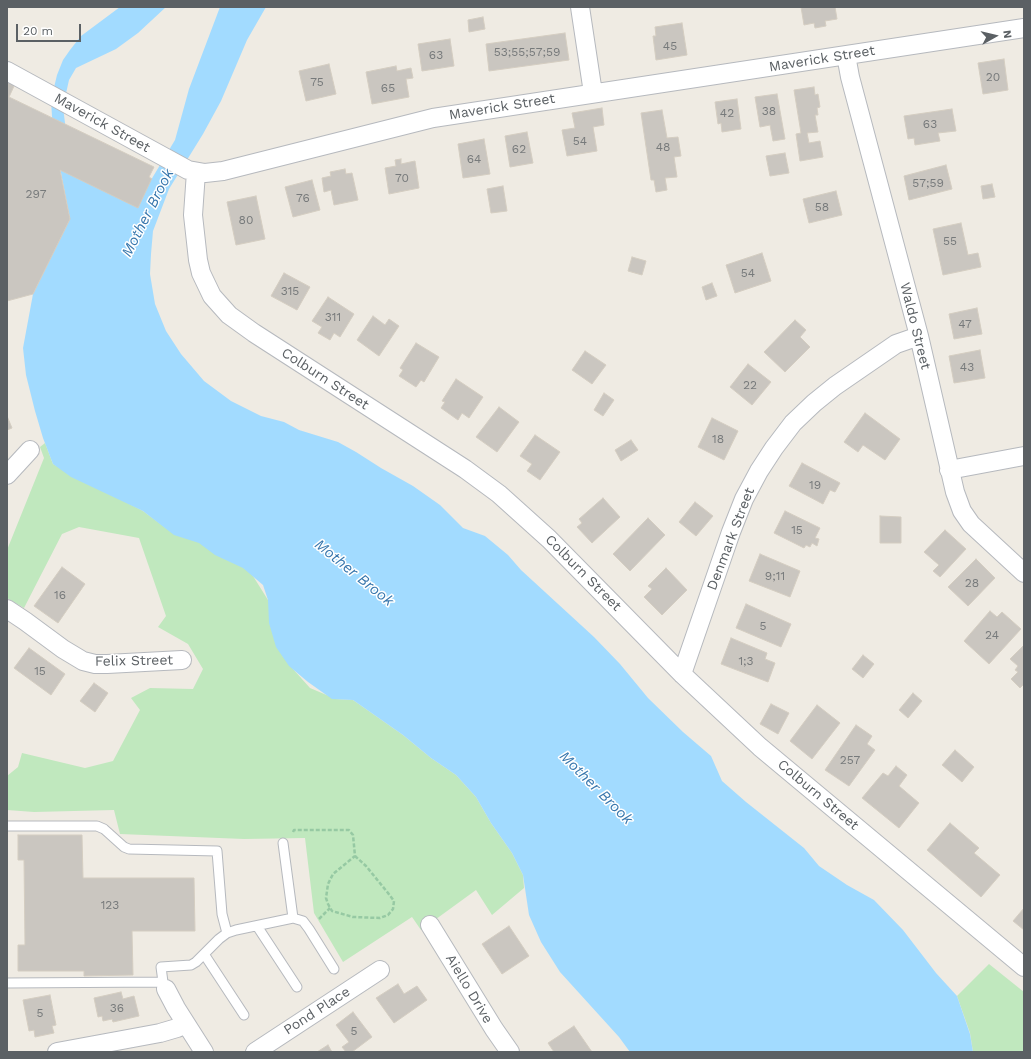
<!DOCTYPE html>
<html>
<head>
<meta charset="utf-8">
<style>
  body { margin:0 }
  #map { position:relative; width:1031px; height:1059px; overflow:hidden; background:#efebe3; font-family:"Work Sans",sans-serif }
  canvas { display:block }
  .frame { position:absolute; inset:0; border:8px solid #5b6064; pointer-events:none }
  .north { position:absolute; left:975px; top:16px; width:40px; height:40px; -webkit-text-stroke:3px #fff; paint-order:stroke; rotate:82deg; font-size:11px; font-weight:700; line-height:16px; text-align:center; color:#5b6064 }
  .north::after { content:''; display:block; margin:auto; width:14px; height:18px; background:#5b6064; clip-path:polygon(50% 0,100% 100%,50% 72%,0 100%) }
  .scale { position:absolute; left:16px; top:24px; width:65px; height:18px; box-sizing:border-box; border:2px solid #5b6064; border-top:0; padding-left:5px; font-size:12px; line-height:14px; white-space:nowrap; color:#5b6064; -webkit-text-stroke:3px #fff; paint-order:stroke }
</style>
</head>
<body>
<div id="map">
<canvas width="1031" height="1059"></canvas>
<div class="frame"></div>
<div class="north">N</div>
<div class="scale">20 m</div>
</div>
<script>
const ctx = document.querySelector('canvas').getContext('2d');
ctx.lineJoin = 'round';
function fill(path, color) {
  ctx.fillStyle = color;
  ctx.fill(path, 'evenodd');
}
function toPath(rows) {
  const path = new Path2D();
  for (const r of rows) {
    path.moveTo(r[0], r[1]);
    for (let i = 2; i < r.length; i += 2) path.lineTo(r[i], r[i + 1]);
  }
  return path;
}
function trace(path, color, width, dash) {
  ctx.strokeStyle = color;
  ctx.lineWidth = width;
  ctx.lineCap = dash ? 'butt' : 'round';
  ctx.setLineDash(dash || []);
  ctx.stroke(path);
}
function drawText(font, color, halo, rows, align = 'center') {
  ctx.font = font + ' "Work Sans",sans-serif';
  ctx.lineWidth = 3;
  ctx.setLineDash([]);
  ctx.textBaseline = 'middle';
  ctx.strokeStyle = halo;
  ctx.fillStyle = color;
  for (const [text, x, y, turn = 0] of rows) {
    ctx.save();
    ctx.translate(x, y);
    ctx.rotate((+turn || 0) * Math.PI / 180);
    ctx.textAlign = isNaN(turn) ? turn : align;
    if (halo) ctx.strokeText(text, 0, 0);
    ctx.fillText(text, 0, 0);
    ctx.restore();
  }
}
fill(toPath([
  [45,443,53,464,143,511,166,528,230,554,253,576,268,600,293,669,310,688,336,699,353,700,403,735,431,758,456,775,476,797,491,823,512,853,523,875,524,888,492,915,476,890,421,930,412,917,343,962,314,913,305,838,244,839,120,834,114,810,34,812,7,810,7,776,18,767,22,753,85,768,113,761,140,710,131,698,150,688,193,689,203,669,188,644,158,627,166,616,139,538,79,527,62,534,24,608,7,598,7,550,44,458,40,447],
  [989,964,1024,992,1024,1052,973,1052,970,1033,957,996]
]), '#c0e8be');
fill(toPath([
  [120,7,166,7,138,33,116,49,76,68,69,80,63,107,67,139,151,180,175,140,189,89,220,7,266,7,247,40,221,101,203,134,169,189,153,231,151,254,150,274,155,304,166,331,181,354,204,381,231,401,261,416,284,422,299,430,338,442,356,452,381,468,413,486,440,505,463,528,485,536,508,555,521,570,594,637,620,664,648,698,683,732,711,756,722,781,746,802,804,848,819,866,847,885,874,900,903,930,936,973,957,996,970,1034,973,1052,630,1052,619,1037,560,972,541,942,529,915,523,875,512,853,491,823,476,797,456,775,431,758,403,735,353,700,332,699,308,682,289,666,276,647,269,623,268,600,263,585,243,568,215,555,199,543,174,535,143,511,71,477,53,464,43,438,35,411,26,375,23,348,33,294,70,219,53,132,51,100,57,75,63,60,70,50,81,36]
]), '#a2dbff');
const building = toPath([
  [801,7,835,7,837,19,825,21,826,26,815,28,814,23,804,25,801,7],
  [483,17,485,29,469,32,468,20,483,17],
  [682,23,687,55,656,60,653,36,656,36,655,27,682,23],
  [565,33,569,60,489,71,486,44,565,33],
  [450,39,454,66,422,71,418,44,450,39],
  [1004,59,1008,90,983,94,978,63,1004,59],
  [329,64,336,94,306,101,299,71,329,64],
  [396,66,397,71,411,68,413,78,406,79,409,97,372,104,366,72,396,66],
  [7,80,15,84,9,97,154,167,149,177,152,179,151,180,138,208,60,170,70,219,33,294,7,301,7,80],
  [814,87,815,95,818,94,820,107,817,108,818,115,815,115,818,132,807,133,809,143,820,141,823,157,800,161,796,134,801,133,794,90,814,87],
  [777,94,785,139,773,141,770,125,760,127,755,97,777,94],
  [737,99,741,129,722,132,721,123,718,124,715,102,737,99],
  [602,108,604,125,593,127,597,151,567,156,562,130,575,128,572,113,602,108],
  [952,109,956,131,938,133,940,141,915,145,914,138,908,139,904,116,952,109],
  [662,110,667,138,678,137,681,156,674,157,677,177,665,178,667,190,656,192,654,180,651,180,641,113,662,110],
  [527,132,533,163,510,167,505,136,527,132],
  [484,139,490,174,463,178,458,144,484,139],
  [785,153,789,173,770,176,766,156,785,153],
  [401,159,401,164,415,161,419,188,389,194,385,168,396,166,395,160,401,159],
  [946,165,952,189,909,200,904,176,946,165],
  [345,169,346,174,352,173,358,200,334,205,331,190,324,192,322,178,331,176,330,172,345,169],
  [312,180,320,210,293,217,285,187,312,180],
  [992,184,995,197,983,199,981,186,992,184],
  [503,186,507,211,491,213,487,189,503,186],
  [836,191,842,215,809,223,803,199,836,191],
  [256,196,265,239,236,245,227,202,256,196],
  [961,223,968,255,978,253,981,267,943,275,933,229,961,223],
  [762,253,771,281,735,293,726,265,762,253],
  [632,257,646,261,642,275,628,271,632,257],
  [284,273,310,287,297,310,271,296,284,273],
  [712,283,717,296,706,300,702,287,712,283],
  [328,297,354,314,340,337,334,333,330,340,318,333,322,327,312,321,328,297],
  [977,308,982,334,954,339,949,314,977,308],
  [373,316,385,325,389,319,399,326,379,356,357,340,373,316],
  [795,320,806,330,800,337,810,347,785,372,764,352,795,320],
  [416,343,439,357,424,382,421,380,416,387,399,376,403,370,400,368,416,343],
  [980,350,985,378,954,383,949,356,980,350],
  [585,351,606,365,592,384,572,370,585,351],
  [748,364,771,382,752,405,730,387,748,364],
  [456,379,483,397,469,418,462,413,458,420,441,408,445,402,442,401,456,379],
  [604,393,614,400,603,416,594,410,604,393],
  [499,407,519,422,497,452,476,437,499,407],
  [865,413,900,439,885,460,863,445,858,452,844,442,865,413],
  [7,416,12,428,7,430,7,416],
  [712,418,738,431,724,460,698,447,712,418],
  [535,435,560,452,540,480,527,471,532,464,520,456,535,435],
  [631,440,638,450,621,461,615,450,631,440],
  [802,463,840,483,835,492,830,490,823,504,789,486,802,463],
  [603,498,620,517,592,543,577,527,582,523,579,519,603,498],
  [695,502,713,516,696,536,679,522,695,502],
  [785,511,820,528,815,538,819,539,817,546,812,543,810,547,806,545,804,548,774,533,785,511],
  [880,516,901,517,901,543,880,543,880,516],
  [648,518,665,535,630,571,613,554,648,518],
  [945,530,966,549,940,577,933,571,939,565,924,552,945,530],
  [760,554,800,571,790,597,749,581,760,554],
  [976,559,995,578,968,606,948,587,976,559],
  [62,567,85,584,58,623,34,606,62,567],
  [666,568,687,590,662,615,644,597,652,589,648,586,666,568],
  [746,604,791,624,781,647,736,628,746,604],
  [990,611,997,617,1002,612,1021,629,989,664,964,641,990,611],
  [731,638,767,653,765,659,775,663,768,682,721,664,731,638],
  [1024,645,1024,684,1020,688,1011,679,1018,672,1015,670,1018,666,1010,659,1024,645],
  [29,648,65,674,51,695,14,668,29,648],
  [863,655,874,664,863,678,852,669,863,655],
  [94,683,108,693,95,712,80,701,94,683],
  [913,693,922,701,908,718,899,710,913,693],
  [771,704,789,713,778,734,760,724,771,704],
  [817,705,840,723,812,759,790,741,817,705],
  [856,725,872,736,867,744,875,750,849,786,825,770,856,725],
  [955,750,974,767,962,782,942,765,955,750],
  [896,766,907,775,899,786,919,803,899,828,862,798,883,773,888,776,896,766],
  [950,823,979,848,974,853,1000,875,981,897,927,850,950,823],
  [18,835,82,835,83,878,194,878,195,931,132,931,133,975,84,976,84,971,18,971,18,945,25,945,24,860,18,860,18,835],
  [1024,908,1024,930,1013,921,1024,908],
  [509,926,529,956,502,974,482,944,509,926],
  [398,984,404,994,417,986,427,1000,394,1023,376,998,398,984],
  [121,992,123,999,134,996,139,1016,113,1022,112,1019,103,1021,102,1016,98,1017,94,998,121,992],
  [50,995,56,1025,52,1026,54,1033,35,1037,34,1030,29,1031,23,1000,50,995],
  [353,1012,372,1037,352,1052,346,1052,342,1047,349,1042,336,1025,353,1012],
  [574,1026,592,1052,554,1052,548,1043,574,1026],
  [328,1045,332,1052,317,1052,328,1045]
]);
fill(building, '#cac6c0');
trace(building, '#d4cdc1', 1);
const lane = toPath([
  [7,826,97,826,104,829,124,847,129,849,217,851,222,914,227,933],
  [293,918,303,921,309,929,334,969],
  [257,926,297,987],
  [204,954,244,1015],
  [7,983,163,982],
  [166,989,163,982,161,967,191,965,196,962,219,939,227,933,236,930,293,918,283,843]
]);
const street = toPath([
  [580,7,593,93],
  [846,55,850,77,919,336,955,492,962,511,971,524,1024,573],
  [7,71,188,170,205,173,223,171,433,118,1024,28],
  [196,172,193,215,198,260,201,273,212,296,229,315,254,333,465,469,499,494,549,539,682,674,760,747,1024,967],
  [949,470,1024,456],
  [7,475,30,450],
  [7,609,25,621,63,649,83,661,95,664,107,664,182,660],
  [682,674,731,532,744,499,759,471,774,448,793,423,814,403,835,386,896,344,919,336],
  [430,925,494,1029,510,1052],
  [166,989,176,1008,204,1052],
  [57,1052,160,1033,177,1028,186,1024],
  [255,1052,380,970]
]);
trace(lane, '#b6b9be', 11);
trace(street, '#b6b9be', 20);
trace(toPath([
  [293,832,294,830,349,830,353,835,355,856,333,874,328,884,326,898,328,904,332,911,353,917,380,918,388,915,393,909,394,901,388,893,366,866,355,856],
  [319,919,330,908]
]), '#96c9a3', 2.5, [4, 2]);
trace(lane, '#fff', 9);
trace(street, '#fff', 18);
drawText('12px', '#777a7b', null, [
  ["45",670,46],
  ["53;55;57;59",527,52],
  ["63",436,55],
  ["20",993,77],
  ["75",317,82],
  ["65",388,88],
  ["38",769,111],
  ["42",727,113],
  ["63",930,124],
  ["54",580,141],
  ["48",663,147],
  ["62",519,149],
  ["64",474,159],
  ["70",402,178],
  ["57;59",928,183],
  ["297",36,194],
  ["76",303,198],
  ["58",822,207],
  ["80",246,220],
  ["55",950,241],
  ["54",748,273],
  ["315",290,291],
  ["311",333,317],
  ["47",965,324],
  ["43",967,367],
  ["22",750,385],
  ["18",718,439],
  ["19",815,485],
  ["15",797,530],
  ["9;11",775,576],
  ["28",972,583],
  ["16",60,595],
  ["5",763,626],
  ["24",992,635],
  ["1;3",746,661],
  ["15",40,671],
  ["257",850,760],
  ["123",110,905],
  ["36",117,1008],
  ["5",40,1013],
  ["5",354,1031]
]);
drawText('14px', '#5b6064', '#fff', [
  ["Maverick Street",822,59,-9],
  ["Maverick Street",502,107,-9],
  ["Maverick Street",102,123,29],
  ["Waldo Street",915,326,76],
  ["Colburn Street",325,379,33],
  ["Denmark Street",731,539,-69],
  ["Colburn Street",583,573,45],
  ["Felix Street",134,661,-1],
  ["Colburn Street",818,795,40],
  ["Aiello Drive",469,989,59],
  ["Pond Place",317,1011,-33]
]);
drawText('italic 15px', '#3877ad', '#fff', [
  ["Mother Brook",148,213,-63],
  ["Mother Brook",354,573,39],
  ["Mother Brook",596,788,45]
]);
</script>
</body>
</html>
